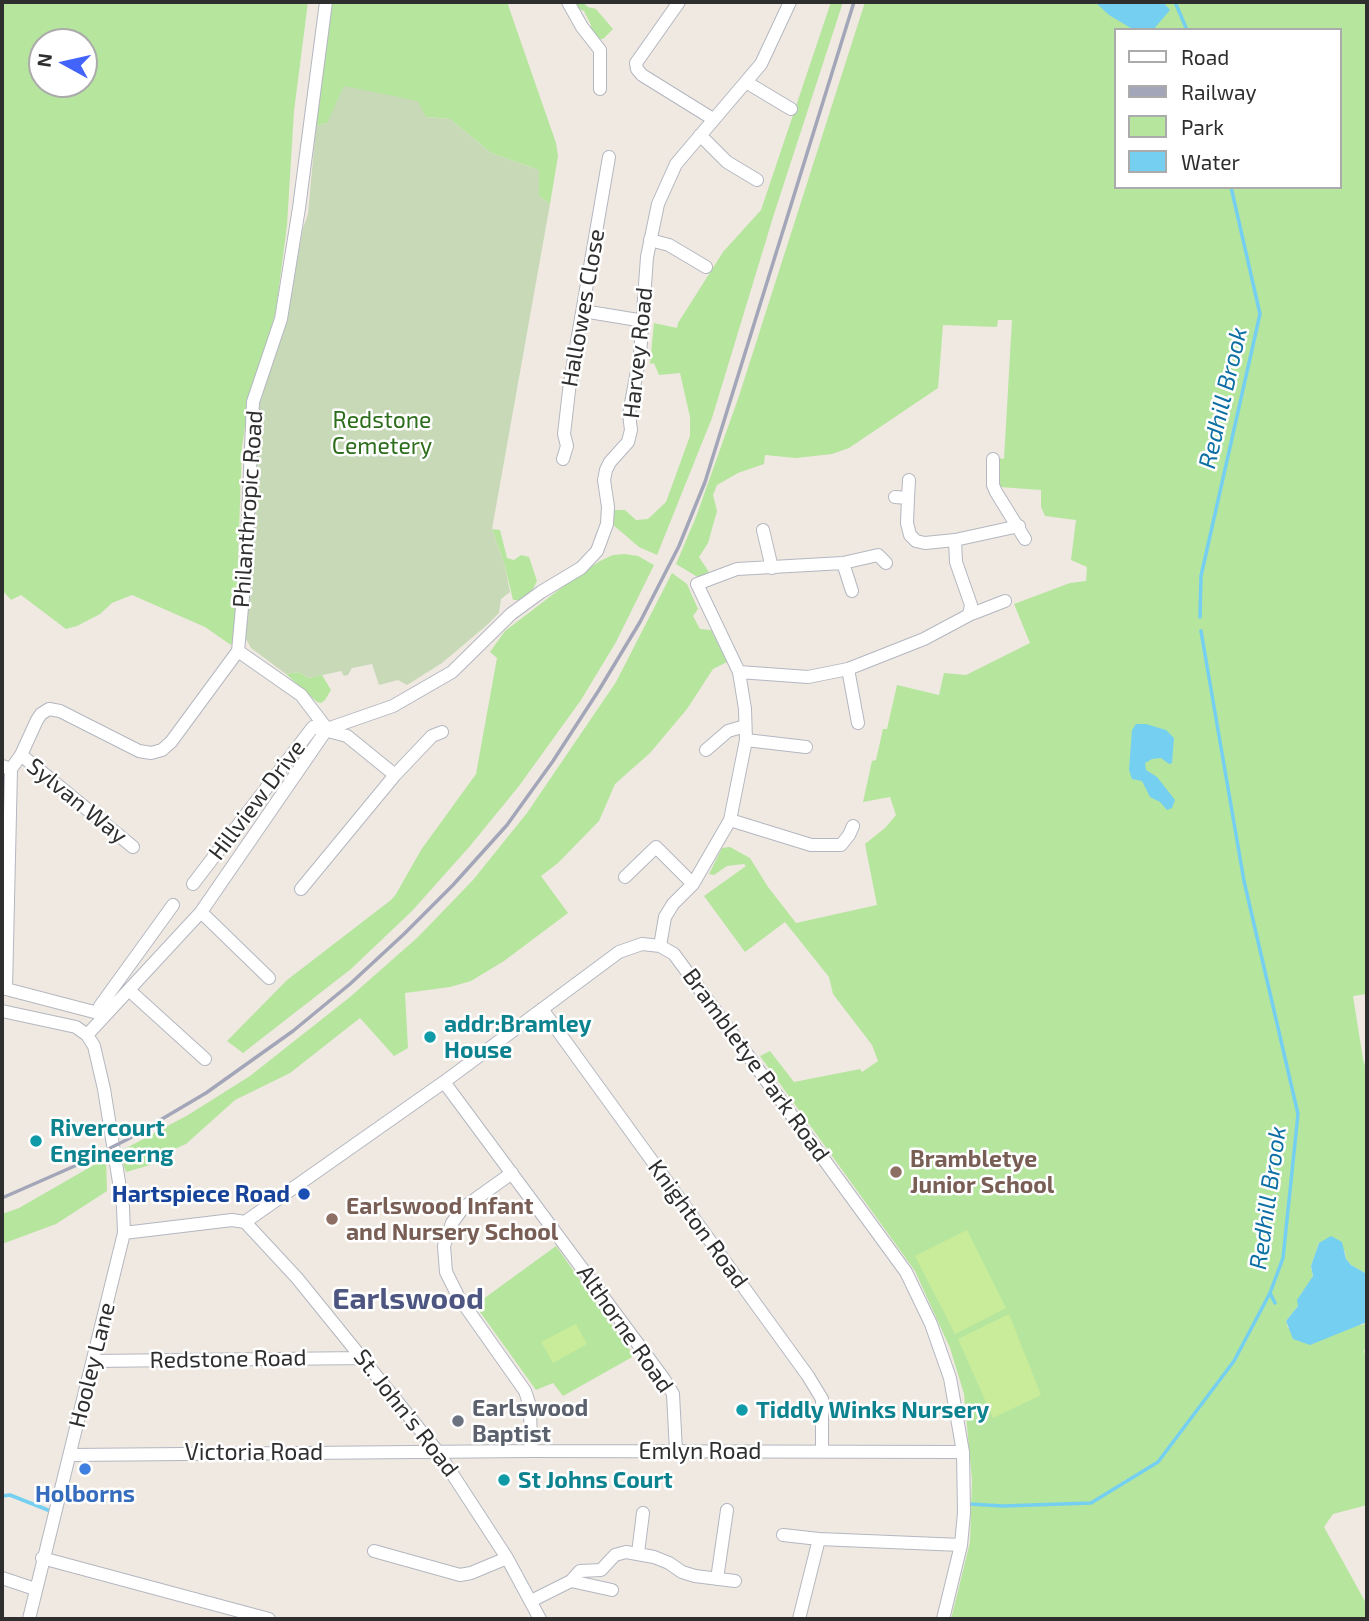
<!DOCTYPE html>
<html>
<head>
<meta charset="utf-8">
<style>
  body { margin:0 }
  #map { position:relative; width:1369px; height:1621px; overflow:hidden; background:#efe9e1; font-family:"Exo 2",sans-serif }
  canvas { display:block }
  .frame { position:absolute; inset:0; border:4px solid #2e2e2e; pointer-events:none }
  .legend { position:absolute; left:1114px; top:28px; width:228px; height:161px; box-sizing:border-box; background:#fff; border:2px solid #ababab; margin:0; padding:9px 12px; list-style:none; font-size:21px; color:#2e2e2e }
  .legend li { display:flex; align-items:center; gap:14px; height:35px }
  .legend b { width:35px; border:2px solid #ababab }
  .north { position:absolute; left:28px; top:28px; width:70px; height:70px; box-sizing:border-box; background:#fff; border:2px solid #ababab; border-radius:50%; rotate:278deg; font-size:19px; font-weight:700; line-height:28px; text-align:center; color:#2e2e2e }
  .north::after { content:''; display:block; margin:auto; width:24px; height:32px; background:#4264fb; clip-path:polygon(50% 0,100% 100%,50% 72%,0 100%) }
</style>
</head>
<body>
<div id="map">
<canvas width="1369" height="1621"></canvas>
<div class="frame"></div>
<ul class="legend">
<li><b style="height:9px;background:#fff"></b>Road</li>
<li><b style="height:9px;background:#a3a6b8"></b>Railway</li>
<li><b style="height:19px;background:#b6e59e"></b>Park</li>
<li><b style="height:19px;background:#75cff0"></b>Water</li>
</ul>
<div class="north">N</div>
</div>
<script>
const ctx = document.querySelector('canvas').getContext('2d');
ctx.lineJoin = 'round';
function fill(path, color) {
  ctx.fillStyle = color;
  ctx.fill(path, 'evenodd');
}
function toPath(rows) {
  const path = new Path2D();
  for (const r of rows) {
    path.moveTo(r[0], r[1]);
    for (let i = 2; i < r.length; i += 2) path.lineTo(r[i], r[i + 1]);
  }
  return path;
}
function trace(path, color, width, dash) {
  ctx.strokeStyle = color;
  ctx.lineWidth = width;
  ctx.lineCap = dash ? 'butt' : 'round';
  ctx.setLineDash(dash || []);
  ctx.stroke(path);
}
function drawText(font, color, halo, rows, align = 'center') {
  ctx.font = font + ' "Exo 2",sans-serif';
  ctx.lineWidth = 5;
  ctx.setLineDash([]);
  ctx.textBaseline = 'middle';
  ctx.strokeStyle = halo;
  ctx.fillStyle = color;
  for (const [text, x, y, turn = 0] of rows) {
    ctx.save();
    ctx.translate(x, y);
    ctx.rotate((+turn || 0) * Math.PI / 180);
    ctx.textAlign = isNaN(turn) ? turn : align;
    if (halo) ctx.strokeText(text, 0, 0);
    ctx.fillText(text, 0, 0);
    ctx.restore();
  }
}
fill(toPath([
  [2,2,308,2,294,111,287,225,276,311,249,402,242,447,237,588,237,634,231,645,205,627,132,595,112,603,100,614,77,626,66,629,21,595,11,600,2,590],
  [42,42,84,42,84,84,42,84],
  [332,2,507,2,556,143,558,156,550,204,539,196,539,170,491,153,450,119,426,117,327,123,316,126],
  [574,2,582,2,588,7,596,9,613,29,603,39,599,39,590,29,591,25,584,11,577,8],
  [831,2,843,2,774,214,712,418,657,555,639,547,612,524,614,510,625,510,636,520,648,519,666,502,690,436,690,417,680,373,659,375,654,363,650,364,654,323,677,328,678,323,723,252,761,210],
  [865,2,1367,2,1367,994,1353,996,1363,1059,1367,1073,1367,1274,1351,1265,1346,1259,1345,1252,1319,1243,1311,1266,1313,1276,1307,1289,1302,1292,1298,1306,1286,1321,1288,1328,1362,1325,1367,1322,1367,1349,1364,1350,1367,1366,1367,1505,1333,1514,1324,1527,1367,1605,1367,1619,951,1619,970,1542,972,1480,964,1394,950,1348,915,1271,760,1056,770,1051,794,1082,860,1069,862,1072,878,1061,872,1045,833,994,829,977,785,922,745,952,704,896,746,866,744,864,727,866,714,875,709,874,722,848,730,847,750,858,768,887,796,923,877,905,865,844,885,828,896,815,890,797,863,802,872,761,876,760,883,729,887,729,897,685,939,695,944,673,966,675,1030,643,1014,604,1070,583,1086,581,1087,567,1071,560,1076,520,1045,516,1041,507,1041,490,1000,487,997,482,999,458,1004,459,1012,320,998,320,997,327,943,325,938,388,849,448,832,454,796,458,765,455,764,464,738,473,717,485,713,495,717,511,708,543,699,557,709,572,701,579,676,564,696,517,739,396],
  [1115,30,1339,30,1339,187,1115,187],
  [492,529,500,530,507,558,514,560,521,555,529,557,537,581,533,589,522,600,513,600,505,566],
  [625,554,638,556,654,565,616,642,581,700,519,786,470,846,412,911,351,969,243,1053,227,1041,287,980,391,900,396,894,421,850,476,774,497,658,490,652,505,631,577,576,600,561,613,555],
  [672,573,687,584,698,609,693,616,700,629,711,630,727,662,713,669,687,709,650,753,615,784,599,821,558,863,541,876,568,913,504,961,471,981,450,987,405,993,408,1048,394,1056,360,1018,290,1073,235,1100,186,1144,150,1160,150,1165,126,1172,119,1152,188,1115,250,1076,350,997,418,937,473,880,527,813,616,682],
  [299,672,309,678,322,675,331,690,325,700,321,703,317,702,286,674],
  [106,1158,107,1191,56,1224,2,1244,2,1214,19,1208],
  [556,1246,634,1356,563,1396,553,1383,536,1390,475,1305]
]), '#b6e59e');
fill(toPath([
  [344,86,418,101,426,117,450,119,491,153,539,170,539,196,550,204,492,529,505,566,510,592,501,599,499,613,487,625,442,663,407,685,398,680,379,685,372,664,352,668,348,675,344,676,341,671,309,678,299,672,286,674,251,648,246,639,245,625,256,418,262,392,285,325,303,228,308,214,316,126,327,123]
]), '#c8d9b8');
fill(toPath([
  [967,1230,1006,1308,955,1334,915,1256],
  [1009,1314,1041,1395,993,1418,958,1339],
  [576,1324,587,1344,553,1363,541,1342]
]), '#c9ec9a');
fill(toPath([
  [1095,2,1163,2,1170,10,1153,30,1134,30,1109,15],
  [1136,724,1146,724,1166,730,1174,738,1172,763,1169,764,1161,758,1152,759,1145,763,1146,770,1157,777,1175,800,1172,808,1167,810,1160,802,1150,797,1142,781,1132,779,1129,770,1132,730],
  [1331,1236,1342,1242,1346,1259,1351,1265,1367,1274,1367,1322,1310,1345,1293,1339,1286,1321,1298,1306,1297,1300,1313,1276,1311,1266,1319,1243]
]), '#75cff0');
trace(toPath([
  [1175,2,1187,30],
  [1200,617,1201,576,1260,314,1231,187],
  [1270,1293,1275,1303],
  [2,1496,10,1495,53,1512],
  [970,1504,1003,1506,1091,1503,1158,1462,1234,1361,1270,1293,1283,1258,1298,1114,1244,881,1201,631]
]), '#75cff0', 3.5);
const minor = toPath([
  [326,2,299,208,281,319,253,402,246,564,238,651,301,695,327,729],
  [568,2,582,27,600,50,600,89],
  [679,2,636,63,637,69,642,75,713,119],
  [746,82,791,109],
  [700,135,727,162,757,180],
  [650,240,669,245,706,267],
  [583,311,644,321],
  [563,459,567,446,564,434,570,382,609,157],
  [993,459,993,485,996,492,1025,539],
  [895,497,908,498,907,523,910,535,916,541,925,543,955,540],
  [908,498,909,480],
  [763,530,772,568],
  [843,563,852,591],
  [969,615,971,605,956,562,955,540,1019,526],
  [848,669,858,723],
  [739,672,808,677,848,669,924,639,969,615,1005,601],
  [746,740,806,747],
  [706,750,728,731,745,726],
  [21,755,133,847],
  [2,766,11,769,6,989,98,1013,103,1017],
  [11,769,21,755,37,720,41,714,49,709,60,711,139,751,151,753,162,750,171,742,238,651],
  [730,820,811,845,841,845,849,835,853,826],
  [625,877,656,847,693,884],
  [193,884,313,727,347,736,395,775,432,736,442,732],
  [301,889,395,775],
  [201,912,269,978],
  [660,946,665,917,673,904,693,884,730,820,746,740,745,709,739,672,697,584,737,569,843,563,878,555,886,563],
  [130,991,205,1059],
  [542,1009,808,1376,822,1399,822,1451],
  [2,1011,76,1027,87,1035,94,1046,104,1089,123,1207,124,1233,29,1619],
  [98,1013,100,1006,173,905],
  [87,1035,201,912,327,729,393,706,452,672,511,614,541,592,581,568,597,551,607,524,608,507,604,480,606,470,610,462,628,442,631,430,629,414,640,355,647,257,658,204,676,164,761,64,790,2],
  [444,1082,664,1379,673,1394,676,1451],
  [512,1173,463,1208,452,1223,444,1246,446,1272,458,1296,525,1391,530,1406,531,1451],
  [245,1222,444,1082,619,952,642,944,660,946,674,954,906,1272,931,1324,950,1378,963,1452,964,1513,961,1545,943,1619],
  [124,1233,232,1220,245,1222,297,1278,438,1452,507,1558,540,1619],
  [93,1361,363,1358],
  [70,1455,531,1451,963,1452],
  [783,1535,819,1539],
  [374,1551,460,1575,471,1573,507,1558],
  [638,1553,643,1513],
  [42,1558,269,1619],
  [2,1578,35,1589],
  [717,1579,727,1510],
  [571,1581,612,1590],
  [531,1601,571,1581,580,1571,601,1570,615,1555,626,1552,654,1557,669,1563,682,1572,695,1576,735,1581],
  [799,1619,819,1539,961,1545]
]);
trace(minor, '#b4b7c1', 14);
trace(minor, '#fff', 12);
trace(toPath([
  [2,1198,77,1165,128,1139,206,1093,293,1031,350,984,404,934,453,885,507,825,553,761,599,690,640,622,679,546,705,482,854,2]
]), '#a3a6b8', 3.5);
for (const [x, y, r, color] of [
  [430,1037,7,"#0f9aa8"],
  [36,1141,7,"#0f9aa8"],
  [896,1172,7,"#8d6e63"],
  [304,1194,7,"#1a4fb4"],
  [332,1219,7,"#8d6e63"],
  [742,1410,7,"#0f9aa8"],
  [458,1421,7,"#6b7280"],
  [85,1469,7,"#3f7fe0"],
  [504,1480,7,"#0f9aa8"]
]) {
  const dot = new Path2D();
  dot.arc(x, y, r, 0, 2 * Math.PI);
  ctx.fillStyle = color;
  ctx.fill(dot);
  trace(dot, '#fff', 2.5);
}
drawText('23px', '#2e2e2e', '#fff', [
  ["Hallowes Close",583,308,-80],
  ["Harvey Road",638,353,-84],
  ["Philanthropic Road",248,509,-86],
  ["Hillview Drive",257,800,-53],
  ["Sylvan Way",77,801,39],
  ["Brambletye Park Road",756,1065,54],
  ["Knighton Road",698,1224,54],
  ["Althorne Road",625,1329,55],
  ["Redstone Road",228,1359,-1],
  ["Hooley Lane",92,1365,-76],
  ["St. John's Road",406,1413,52],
  ["Emlyn Road",700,1451],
  ["Victoria Road",254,1452]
]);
drawText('23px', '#2c6e1b', '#fff', [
  ["Redstone",382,420],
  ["Cemetery",382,446]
]);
drawText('bold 23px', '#0d838f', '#fff', [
  ["addr:Bramley",444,1024],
  ["House",444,1050],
  ["Rivercourt",50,1128],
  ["Engineerng",50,1154],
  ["Tiddly Winks Nursery",756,1410],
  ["St Johns Court",518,1480]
], 'left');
drawText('bold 23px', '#785e54', '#fff', [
  ["Brambletye",910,1159],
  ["Junior School",910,1185],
  ["Earlswood Infant",346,1206],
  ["and Nursery School",346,1232]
], 'left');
drawText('bold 23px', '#164399', '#fff', [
  ["Hartspiece Road",290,1194]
], 'right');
drawText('bold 23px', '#5b616d', '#fff', [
  ["Earlswood",472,1408],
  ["Baptist",472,1434]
], 'left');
drawText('bold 23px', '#366cbe', '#fff', [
  ["Holborns",85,1494]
]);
drawText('italic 24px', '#0d6fa3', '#fff', [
  ["Redhill Brook",1223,398,-77],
  ["Redhill Brook",1268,1198,-82]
]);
drawText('bold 30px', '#4d5680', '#fff', [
  ["Earlswood",408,1299]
]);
</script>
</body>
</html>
